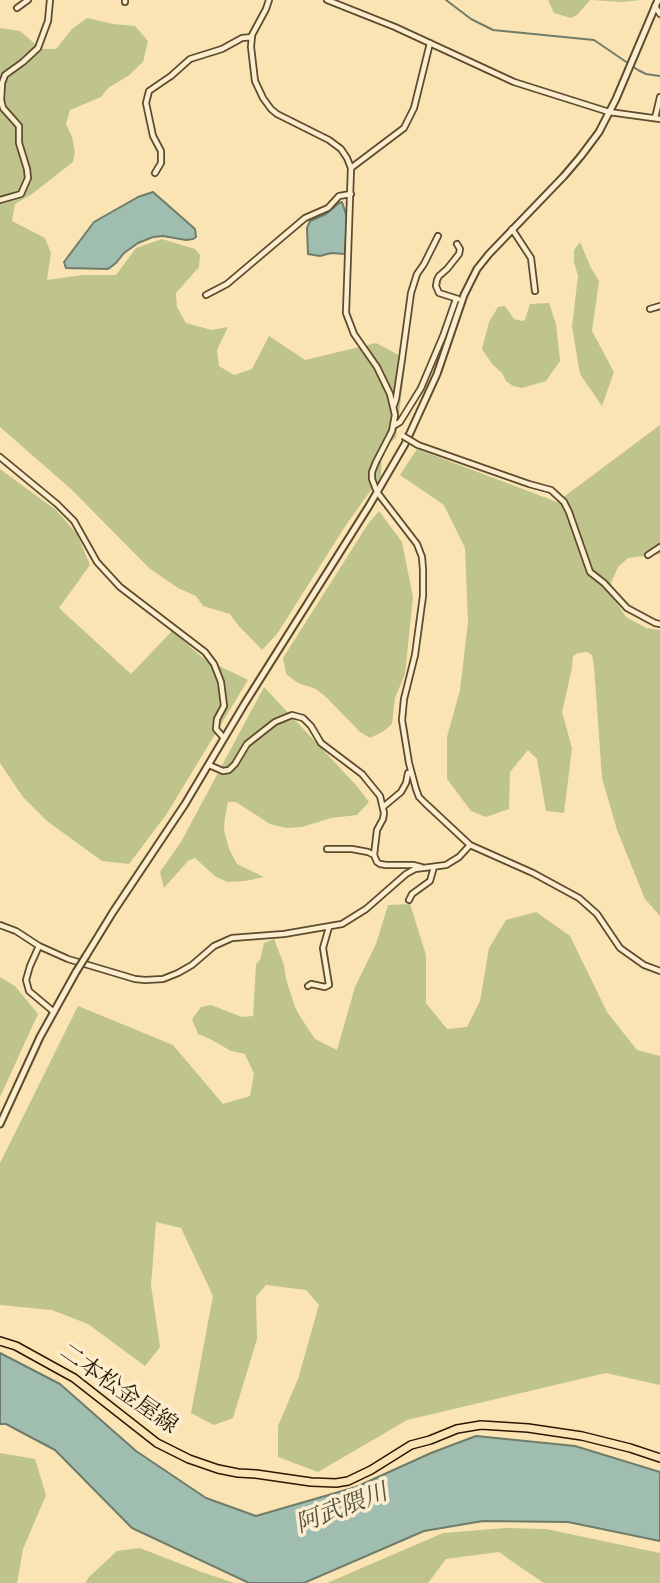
<!DOCTYPE html>
<html>
<head>
<meta charset="utf-8">
<style>
  body { margin:0 }
  canvas { display:block; background:#fbe4b3 }
</style>
</head>
<body>
<canvas width="660" height="1583"></canvas>
<script>
const ctx = document.querySelector('canvas').getContext('2d');
ctx.lineJoin = 'round';
function fill(path, color) {
  ctx.fillStyle = color;
  ctx.fill(path, 'evenodd');
}
function toPath(rows) {
  const path = new Path2D();
  for (const r of rows) {
    path.moveTo(r[0], r[1]);
    for (let i = 2; i < r.length; i += 2) path.lineTo(r[i], r[i + 1]);
  }
  return path;
}
function trace(path, color, width, dash) {
  ctx.strokeStyle = color;
  ctx.lineWidth = width;
  ctx.lineCap = dash ? 'butt' : 'round';
  ctx.setLineDash(dash || []);
  ctx.stroke(path);
}
function drawText(font, color, halo, rows, align = 'center') {
  ctx.font = font + ' Cardo,"Noto Serif JP",serif';
  ctx.lineWidth = 7;
  ctx.setLineDash([]);
  ctx.textBaseline = 'middle';
  ctx.strokeStyle = halo;
  ctx.fillStyle = color;
  for (const [text, x, y, turn = 0] of rows) {
    ctx.save();
    ctx.translate(x, y);
    ctx.rotate((+turn || 0) * Math.PI / 180);
    ctx.textAlign = isNaN(turn) ? turn : align;
    if (halo) ctx.strokeText(text, 0, 0);
    ctx.fillText(text, 0, 0);
    ctx.restore();
  }
}
fill(toPath([
  [548,0,640,0,623,2,590,0,578,14,571,18,554,13],
  [87,18,113,24,135,26,148,41,143,62,128,76,108,88,101,97,70,110,66,124,72,137,75,152,73,162,32,194,15,204,12,221,45,238,51,253,47,280,82,275,116,275,136,248,162,239,195,249,200,255,199,267,176,293,177,307,186,323,212,330,228,327,217,350,219,366,234,375,252,369,269,336,305,360,376,343,406,359,396,438,382,448,381,476,346,525,277,634,262,650,238,625,230,614,203,606,196,596,178,588,149,568,71,489,0,427,0,28,20,31,41,49,56,49,72,29],
  [580,242,591,268,599,281,592,331,614,372,602,406,580,374,572,326,578,276,574,262,574,250],
  [549,303,556,324,560,361,546,381,522,388,513,386,506,381,502,373,492,364,482,349,489,322,498,307,505,306,514,319,522,321,525,320,530,304],
  [660,425,660,554,628,558,618,567,608,590,626,617,646,628,660,630,660,916,645,899,617,830,602,778,594,666,592,655,587,652,578,653,573,656,572,668,562,712,572,748,564,813,546,811,537,759,528,750,510,772,509,809,486,817,471,811,447,779,447,737,460,690,468,622,465,548,444,505,400,475,417,449,557,502],
  [0,469,56,510,77,534,90,565,59,608,131,674,172,631,203,658,248,680,166,815,129,864,102,861,47,821,23,797,0,763],
  [379,511,402,542,413,597,405,674,395,698,392,724,384,731,370,738,360,732,327,698,316,689,298,683,286,674,283,658,368,524],
  [264,687,356,785,369,802,357,815,331,818,302,827,286,828,270,824,236,802,228,802,225,817,224,830,229,849,237,864,264,877,245,881,228,882,216,877,195,858,188,861,164,888,160,872,181,842],
  [410,904,426,955,426,1003,447,1029,467,1027,480,1001,489,948,506,920,536,912,570,936,607,1012,637,1050,660,1056,660,1385,606,1373,407,1420,318,1472,278,1457,278,1426,298,1379,319,1305,306,1290,266,1285,256,1297,257,1339,233,1418,214,1425,191,1413,213,1296,181,1228,156,1222,151,1285,160,1347,145,1366,88,1324,52,1310,0,1305,0,1163,78,1006,173,1045,223,1104,250,1096,254,1074,245,1054,231,1051,212,1040,198,1034,192,1019,201,1007,211,1005,242,1017,253,1016,256,964,260,960,264,943,274,939,284,965,286,979,295,1007,301,1018,315,1039,337,1050,355,987,376,944,388,905],
  [0,977,15,986,38,1014,0,1097],
  [0,1453,35,1459,46,1495,23,1549,17,1583,0,1583],
  [506,1528,546,1529,660,1553,660,1583,544,1583,520,1567,499,1552,446,1559,428,1583,327,1583,443,1533],
  [140,1548,199,1571,234,1583,86,1583,88,1578,117,1551]
]), '#bec48c');
const water = toPath([
  [153,192,195,229,196,237,193,239,186,240,163,236,153,237,138,243,124,253,116,263,108,269,66,268,64,262,94,222,138,197,153,192],
  [342,202,347,217,345,254,331,253,320,256,308,254,307,228,310,221,326,214,339,203,342,202],
  [0,1353,60,1384,136,1451,206,1498,256,1516,356,1487,431,1453,476,1436,575,1446,660,1472,660,1541,568,1522,483,1521,424,1531,304,1583,249,1583,132,1528,55,1450,6,1424,0,1424,0,1353]
]);
fill(water, '#9fbeb0');
trace(water, '#6f7c6a', 2);
trace(toPath([
  [446,0,471,19,493,30,594,40,638,70,646,74,660,76]
]), '#6f7c6a', 2);
const minor = toPath([
  [269,0,266,9,252,35,251,47,255,81,263,98,271,109,277,114,329,140,341,149,347,158,351,168,346,313,354,334,377,367,390,394,395,415,392,431,376,462,372,472,372,479,377,492,417,544,422,557,423,570,423,596,415,655,404,699,402,720,409,763,416,789,419,797,425,803,470,845,533,873,579,898,597,914,620,948,644,965,660,971],
  [327,0,395,27,514,82,609,112,660,119],
  [125,2,125,0],
  [655,6,660,14],
  [17,8,28,0],
  [655,118,660,97],
  [351,168,404,128,414,108,430,43],
  [155,173,161,163,161,151,153,136,146,103,149,91,171,76,190,59,222,49,242,38,252,37],
  [0,200,21,194,28,178,27,169,19,143,19,126,3,108,1,100,2,83,5,75,23,62,38,48,48,21,50,0],
  [512,229,531,258,535,291],
  [457,244,460,249,459,254,447,269,439,276,437,280,436,286,439,293,458,299],
  [206,295,227,284,305,218,328,208,339,196,351,194],
  [650,309,660,306],
  [394,405,396,399,402,359,411,293,417,274,424,264,438,236],
  [395,425,400,422,421,388,443,336,456,299],
  [418,445,529,484,551,490,564,502,569,512,590,572,604,583,627,608,655,623,660,624],
  [0,457,57,504,74,521,97,562,120,587,205,652,214,664,221,682,224,706,217,719,216,729,224,738],
  [648,555,660,547],
  [209,765,223,771,229,770,235,764,247,744,275,722,292,715,303,718,311,726,321,743,362,774,380,796,384,813,383,819,377,830,374,855,377,862,380,864,386,865,413,865,421,867],
  [383,807,401,792,406,783,408,773,411,773],
  [327,849,352,849,368,852,374,855],
  [409,900,412,894,430,881,434,867],
  [0,925,16,931,39,946,68,959,135,979,145,980,163,979,178,973,192,965,214,946,232,938,284,934,342,924,366,909,406,874,415,869,446,865,459,857,470,845],
  [39,946,30,966,26,980,29,991,54,1012],
  [308,986,311,984,325,987,329,985,323,948,329,927]
]);
const tertiary = toPath([
  [86,956,113,912,185,804,245,703,369,506,405,444,437,374,464,295,477,269,489,254,564,176,581,156,599,132,616,99,658,0],
  [0,1124,40,1037,76,972]
]);
const primary = toPath([
  [0,1341,16,1346,74,1378,157,1443,189,1459,218,1469,238,1473,256,1474,311,1482,336,1483,348,1481,371,1470,411,1445,430,1440,457,1429,481,1425,528,1428,582,1436,630,1448,660,1458]
]);
trace(minor, '#5d4b2e', 8);
trace(tertiary, '#5d4b2e', 9);
trace(primary, '#281802', 10);
trace(minor, '#fcedce', 4.5);
trace(tertiary, '#fcedce', 5);
trace(primary, '#fbe4b3', 7);
const minorBridge = toPath([
  [403,436,418,445]
]);
const tertiaryBridge = toPath([
  [76,972,86,956]
]);
trace(minorBridge, '#5d4b2e', 8, []);
trace(tertiaryBridge, '#5d4b2e', 9, []);
trace(minorBridge, '#fcedce', 4.5);
trace(tertiaryBridge, '#fcedce', 5);
drawText('23px', '#281802', '#fcedce', [
  ["二本松金屋線",118,1390,35]
]);
drawText('italic 24px', '#52523f', '#fcedce', [
  ["阿武隈川",342,1510,-21]
]);
</script>
</body>
</html>
